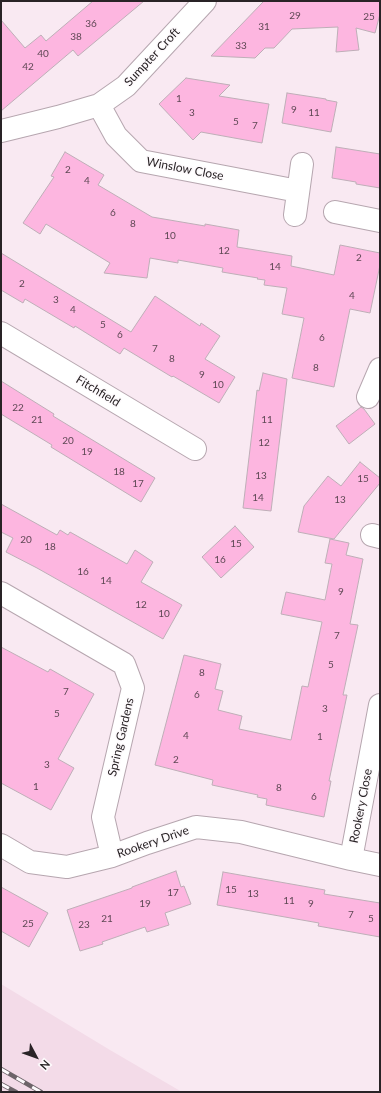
<!DOCTYPE html>
<html>
<head>
<meta charset="utf-8">
<style>
  body { margin:0 }
  #map { position:relative; width:381px; height:1093px; overflow:hidden; background:#f9e9f2; font-family:Lato,sans-serif }
  canvas { display:block }
  .frame { position:absolute; inset:0; border:2px solid #292326; pointer-events:none }
  .north { position:absolute; left:16px; top:1037px; width:40px; height:40px; -webkit-text-stroke:3px #fdfafc; paint-order:stroke; rotate:131deg; font-size:11px; font-weight:700; line-height:16px; text-align:center; color:#292326 }
  .north::after { content:''; display:block; margin:auto; width:14px; height:18px; background:#292326; clip-path:polygon(50% 0,100% 100%,50% 72%,0 100%) }
</style>
</head>
<body>
<div id="map">
<canvas width="381" height="1093"></canvas>
<div class="frame"></div>
<div class="north">N</div>
</div>
<script>
const ctx = document.querySelector('canvas').getContext('2d');
ctx.lineJoin = 'round';
function fill(path, color) {
  ctx.fillStyle = color;
  ctx.fill(path, 'evenodd');
}
function toPath(rows) {
  const path = new Path2D();
  for (const r of rows) {
    path.moveTo(r[0], r[1]);
    for (let i = 2; i < r.length; i += 2) path.lineTo(r[i], r[i + 1]);
  }
  return path;
}
function trace(path, color, width, dash) {
  ctx.strokeStyle = color;
  ctx.lineWidth = width;
  ctx.lineCap = dash ? 'butt' : 'round';
  ctx.setLineDash(dash || []);
  ctx.stroke(path);
}
function drawText(font, color, halo, rows, align = 'center') {
  ctx.font = font + ' Lato,sans-serif';
  ctx.lineWidth = 3;
  ctx.setLineDash([]);
  ctx.textBaseline = 'middle';
  ctx.strokeStyle = halo;
  ctx.fillStyle = color;
  for (const [text, x, y, turn = 0] of rows) {
    ctx.save();
    ctx.translate(x, y);
    ctx.rotate((+turn || 0) * Math.PI / 180);
    ctx.textAlign = isNaN(turn) ? turn : align;
    if (halo) ctx.strokeText(text, 0, 0);
    ctx.fillText(text, 0, 0);
    ctx.restore();
  }
}
fill(toPath([
  [1,984,110,1050,182,1092,1,1092]
]), '#f3dbe8');
const building = toPath([
  [93,1,144,1,78,56,73,50,1,111,1,20,25,48,41,35,46,41,93,1],
  [264,1,380,1,380,14,375,33,356,28,359,50,336,52,338,27,292,29,274,48,265,48,255,58,211,56,264,1],
  [186,78,230,85,219,96,269,104,262,143,201,132,193,140,159,104,186,78],
  [287,93,326,99,326,100,337,102,331,132,282,123,287,93],
  [336,147,380,154,380,188,356,184,356,182,332,178,336,147],
  [65,152,104,175,98,185,152,217,205,226,205,224,239,230,237,247,292,256,291,266,334,275,340,245,380,253,380,265,370,313,350,309,334,387,292,378,304,318,282,314,287,288,264,285,265,280,257,279,258,278,222,272,223,268,178,260,178,263,150,258,147,278,104,273,110,263,46,224,40,234,23,223,54,177,51,176,65,152],
  [1,253,131,332,155,296,200,326,201,323,220,336,205,359,235,377,219,403,173,376,172,377,124,348,120,354,75,326,74,328,25,299,23,303,1,290,1,253],
  [263,373,287,379,271,511,243,508,257,390,259,391,263,373],
  [1,381,54,414,53,416,155,478,141,502,51,447,52,445,1,414,1,381],
  [361,407,364,409,375,424,349,444,336,426,361,407],
  [360,462,380,478,380,483,334,539,298,532,304,506,328,476,341,486,360,462],
  [1,504,57,535,60,530,68,535,70,532,127,564,135,550,153,562,141,582,182,605,163,639,37,568,6,552,13,538,1,532,1,504],
  [235,526,254,547,221,578,202,557,235,526],
  [330,539,349,543,346,555,363,559,350,624,358,625,343,695,347,695,329,781,331,781,324,817,266,805,267,799,257,797,258,795,212,785,213,780,155,765,184,655,221,664,215,689,223,691,218,710,242,716,239,729,291,740,302,686,308,687,322,622,281,614,286,592,325,600,332,564,325,563,330,539],
  [1,647,48,672,50,669,94,694,58,759,74,768,51,810,1,783,1,647],
  [176,871,181,887,184,886,191,904,165,913,169,925,147,932,145,927,102,942,103,944,80,951,67,910,132,888,132,887,176,871],
  [223,872,325,890,324,894,380,903,380,937,318,926,319,923,217,905,223,872],
  [1,887,48,913,29,947,1,931,1,887]
]);
fill(building, '#fdb6e0');
trace(building, '#beaeb7', 1);
const minor = toPath([
  [99,105,116,136,141,161,298,191],
  [1,131,58,117,99,105,126,86,205,1],
  [335,212,380,221],
  [295,215,302,164],
  [1,333,195,449],
  [368,397,380,369],
  [372,535,380,537],
  [1,593,124,664,133,688,103,817,112,856],
  [1,845,30,862,67,867,112,856,147,843,196,827,241,832,351,859,380,865],
  [351,859,380,705]
]);
trace(minor, '#b6a6af', 24);
trace(minor, '#fff', 22);
const rail = toPath([
  [1,1069,41,1092],
  [1,1084,16,1092]
]);
trace(rail, '#6d6469', 4.5);
trace(rail, '#fdfafc', 3, [9]);
drawText('10px', '#5e4854', null, [
  ["29",295,16],
  ["25",369,17],
  ["36",91,24],
  ["31",264,27],
  ["38",76,37],
  ["33",241,46],
  ["40",43,54],
  ["42",28,67],
  ["1",179,99],
  ["9",294,110],
  ["3",192,113],
  ["11",314,113],
  ["5",236,122],
  ["7",255,126],
  ["2",68,170],
  ["4",87,181],
  ["6",113,213],
  ["8",133,224],
  ["10",170,236],
  ["12",224,251],
  ["2",359,258],
  ["14",275,267],
  ["2",22,284],
  ["4",352,296],
  ["3",56,300],
  ["4",73,310],
  ["5",103,325],
  ["6",120,335],
  ["6",322,338],
  ["7",155,349],
  ["8",172,359],
  ["8",316,368],
  ["9",202,375],
  ["10",218,385],
  ["22",18,408],
  ["21",37,420],
  ["11",267,420],
  ["20",68,441],
  ["12",264,443],
  ["19",87,452],
  ["18",119,472],
  ["13",261,476],
  ["15",363,479],
  ["17",138,484],
  ["14",258,498],
  ["13",340,500],
  ["20",26,540],
  ["15",236,544],
  ["18",50,547],
  ["16",220,560],
  ["16",83,572],
  ["14",106,581],
  ["9",341,592],
  ["12",141,605],
  ["10",164,614],
  ["7",337,636],
  ["5",331,665],
  ["8",202,673],
  ["7",66,692],
  ["6",197,695],
  ["3",325,709],
  ["5",57,714],
  ["4",186,736],
  ["1",320,737],
  ["2",176,760],
  ["3",47,765],
  ["1",36,787],
  ["8",279,788],
  ["6",314,797],
  ["15",231,890],
  ["17",173,893],
  ["13",253,894],
  ["11",289,901],
  ["19",145,904],
  ["9",311,904],
  ["7",351,915],
  ["21",107,919],
  ["5",371,919],
  ["25",28,924],
  ["23",84,925]
]);
drawText('12px', '#292326', '#fdfafc', [
  ["Sumpter Croft",152,57,-47],
  ["Winslow Close",185,169,11],
  ["Fitchfield",98,391,31],
  ["Spring Gardens",121,737,-77],
  ["Rookery Close",361,806,-79],
  ["Rookery Drive",153,842,-19]
]);
</script>
</body>
</html>
